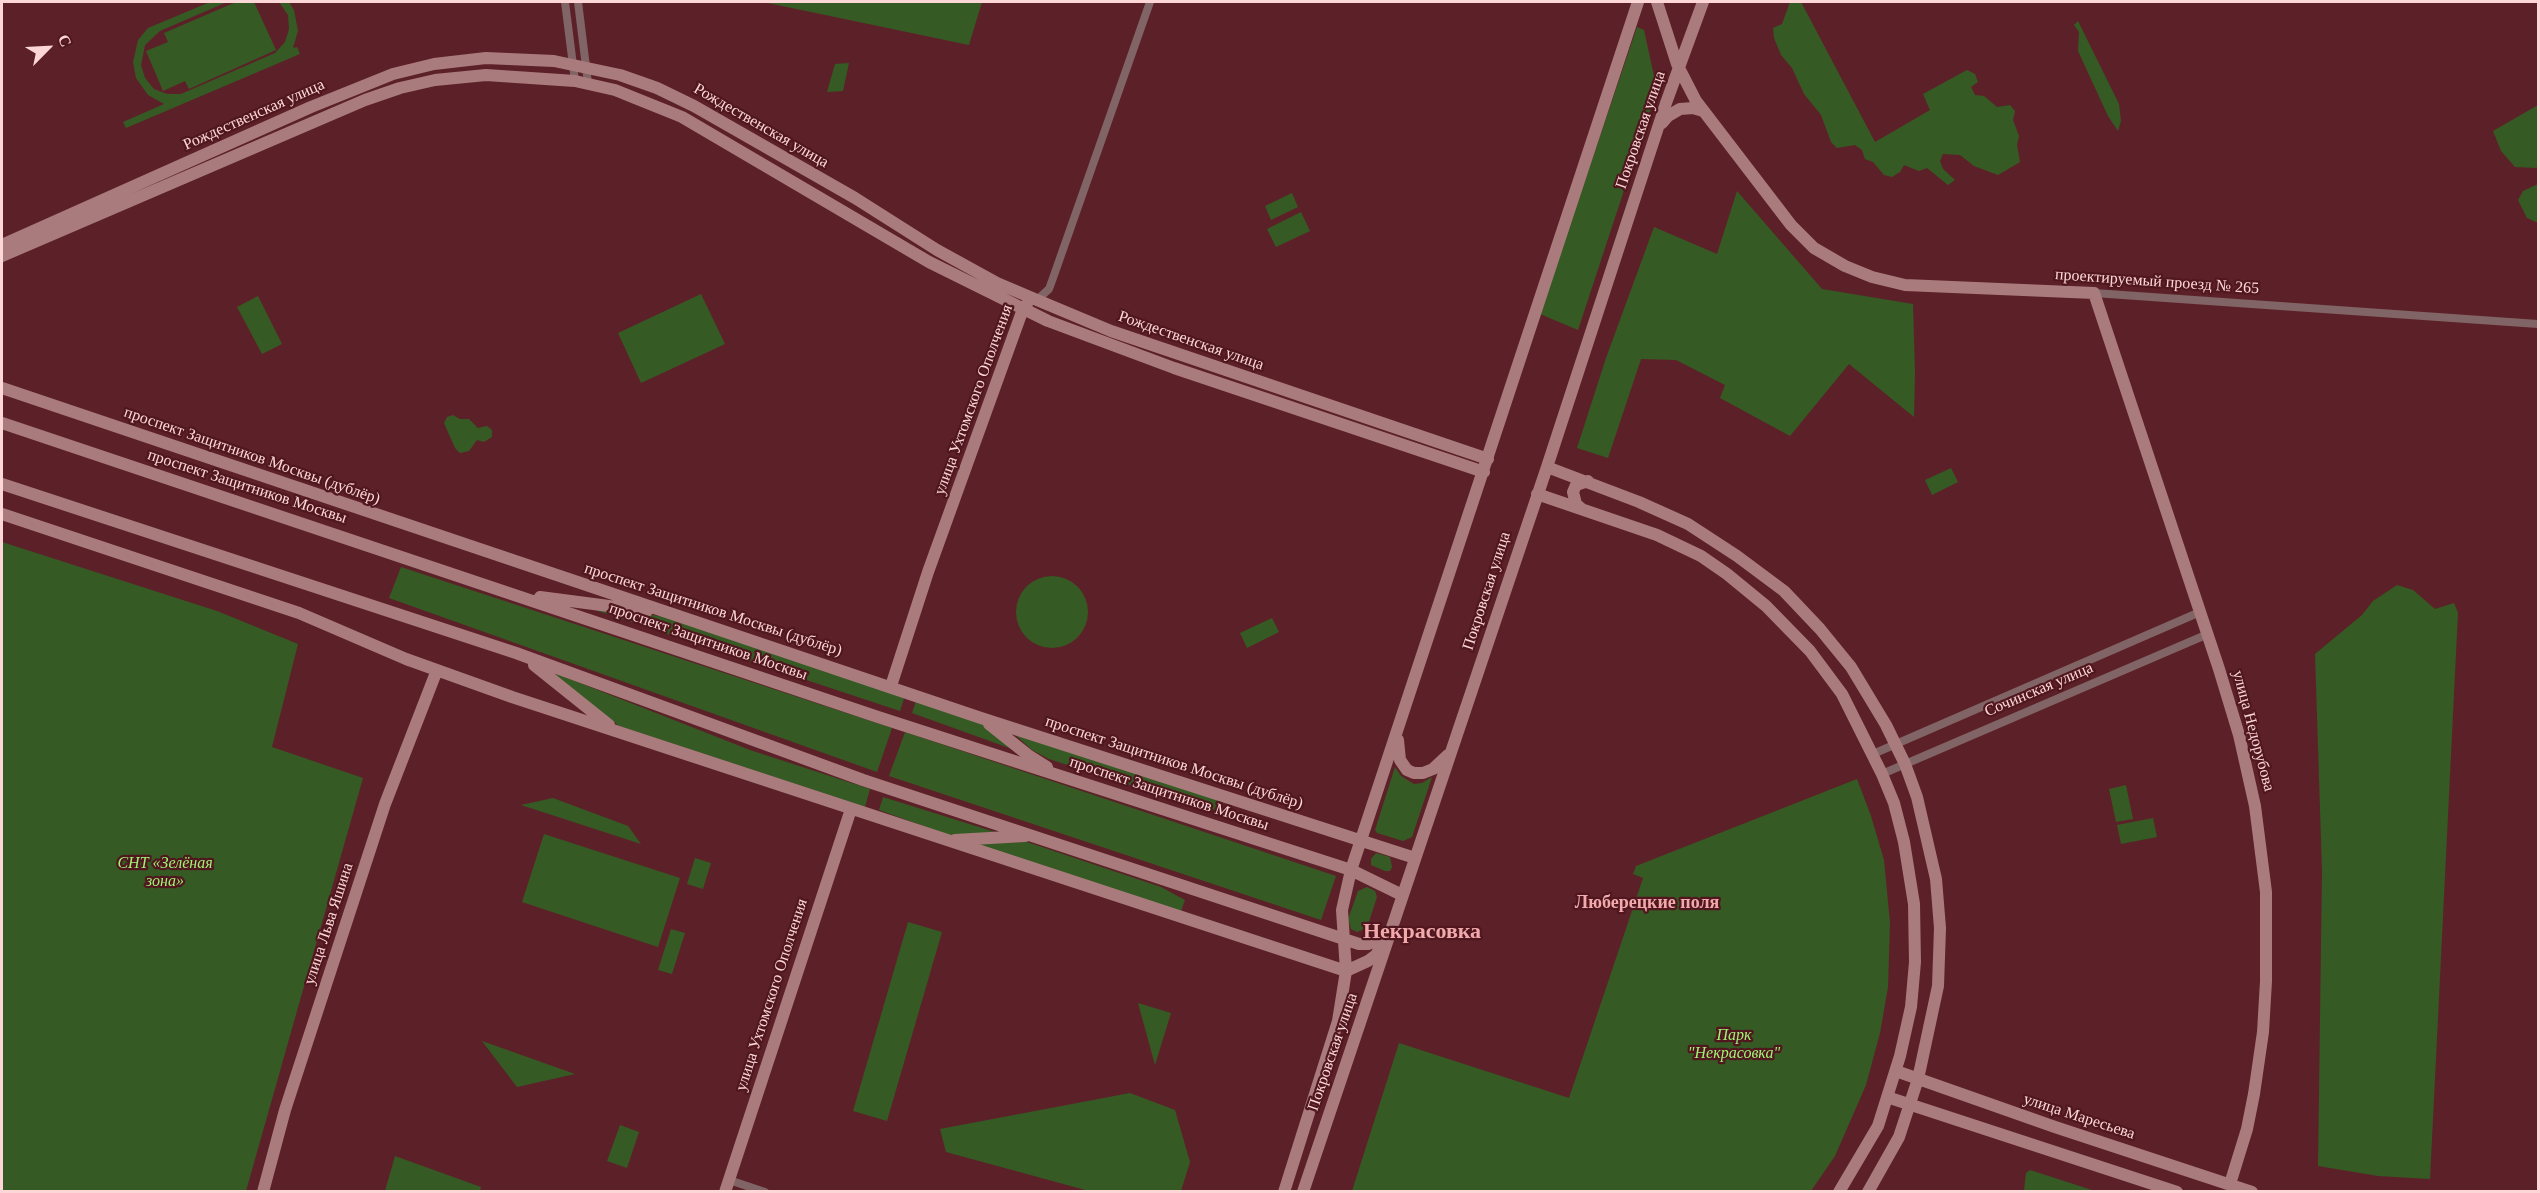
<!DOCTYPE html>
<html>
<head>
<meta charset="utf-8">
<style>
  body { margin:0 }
  #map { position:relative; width:2540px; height:1193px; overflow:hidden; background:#5c2128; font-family:Georgia,serif }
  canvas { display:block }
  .frame { position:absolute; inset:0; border:3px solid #fdd7d8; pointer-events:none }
  .north { position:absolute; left:18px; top:18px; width:60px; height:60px; -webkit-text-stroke:4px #50171e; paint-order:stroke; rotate:66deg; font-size:16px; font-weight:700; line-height:24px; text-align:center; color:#fdd7d8 }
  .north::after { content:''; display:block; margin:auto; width:21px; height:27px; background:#fdd7d8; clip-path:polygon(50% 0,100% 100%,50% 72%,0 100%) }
</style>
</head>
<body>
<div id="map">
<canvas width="2540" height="1193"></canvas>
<div class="frame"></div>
<div class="north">С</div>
</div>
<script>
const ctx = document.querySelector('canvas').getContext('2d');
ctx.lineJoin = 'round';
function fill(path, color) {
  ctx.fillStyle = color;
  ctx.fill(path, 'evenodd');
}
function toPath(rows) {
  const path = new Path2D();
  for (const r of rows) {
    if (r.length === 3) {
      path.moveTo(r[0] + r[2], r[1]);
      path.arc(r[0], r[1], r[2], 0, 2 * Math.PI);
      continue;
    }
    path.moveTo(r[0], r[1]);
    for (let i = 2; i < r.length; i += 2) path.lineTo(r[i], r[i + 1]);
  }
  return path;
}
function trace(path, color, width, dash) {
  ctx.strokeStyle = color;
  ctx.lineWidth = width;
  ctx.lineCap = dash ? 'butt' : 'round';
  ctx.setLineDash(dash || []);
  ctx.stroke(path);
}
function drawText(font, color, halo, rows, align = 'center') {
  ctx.font = font + ' Georgia,serif';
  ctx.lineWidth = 4.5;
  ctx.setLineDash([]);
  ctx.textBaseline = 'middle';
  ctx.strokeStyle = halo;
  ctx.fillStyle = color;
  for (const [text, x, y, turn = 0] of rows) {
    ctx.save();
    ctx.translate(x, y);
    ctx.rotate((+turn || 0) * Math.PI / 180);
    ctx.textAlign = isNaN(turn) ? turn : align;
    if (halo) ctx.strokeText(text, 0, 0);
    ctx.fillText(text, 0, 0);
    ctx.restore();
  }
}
fill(toPath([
  [210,2,227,2,160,31,145,45,141,65,145,78,154,89,167,94,181,94,275,53,285,42,289,29,288,15,279,2,289,2,294,10,298,31,293,48,297,47,300,54,126,128,123,122,164,104,148,95,136,78,133,62,138,40,148,28],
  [236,2,254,2,276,50,189,89,185,81,163,91,146,51,168,42,164,33],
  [763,2,982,2,969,45],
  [1790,2,1801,2,1875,142,1930,110,1923,94,1967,70,1975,74,1978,82,1971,87,1975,95,1984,96,1997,107,2010,105,2015,111,2013,120,2019,136,2017,145,2020,162,1998,175,1974,166,1960,155,1943,154,1940,161,1943,169,1955,180,1948,185,1927,168,1919,171,1904,165,1900,172,1892,177,1884,175,1873,162,1865,159,1862,150,1855,145,1837,148,1831,142,1821,115,1804,94,1792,68,1781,55,1774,38,1773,28,1782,24],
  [2078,21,2119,104,2121,121,2118,131,2108,116,2078,51,2079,32,2074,25],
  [1637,27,1644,30,1657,90,1578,330,1540,314],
  [849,63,843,91,827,92,835,64],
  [2538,105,2538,166,2536,168,2515,167,2501,151,2493,131],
  [2538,184,2538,223,2527,218,2518,200,2523,191],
  [1737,191,1822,289,1913,304,1915,373,1914,417,1849,364,1790,436,1720,398,1725,385,1676,360,1641,359,1608,458,1577,448,1606,358,1654,227,1717,254],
  [1292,193,1298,207,1271,220,1265,206],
  [1301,212,1310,231,1276,247,1267,229],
  [701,294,725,344,641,383,618,333],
  [258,296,282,344,262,354,237,307],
  [453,415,460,419,469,419,478,428,487,426,492,430,492,437,484,442,477,440,469,451,460,453,455,448,444,423,447,417],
  [1951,468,1958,482,1932,495,1925,480],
  [2,542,217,611,298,644,272,747,363,778,246,1191,2,1191],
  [401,567,892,728,877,772,389,598],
  [1052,612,36],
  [2397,585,2413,590,2435,609,2454,603,2458,613,2430,1179,2378,1176,2318,1166,2322,871,2315,654,2362,615,2373,601],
  [589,608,670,617,905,695,900,711],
  [1272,618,1279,632,1247,648,1240,633],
  [552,672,750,750,870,789,865,807,619,726],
  [916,701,982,723,1012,749,912,713],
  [1010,730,1220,800,1217,810,1191,805,1049,759,1032,750],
  [905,732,1336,876,1321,920,889,776],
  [1395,767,1401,776,1414,784,1422,783,1432,777,1412,837,1403,841,1377,833,1375,830],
  [1857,779,1871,816,1884,860,1890,923,1888,987,1880,1033,1866,1085,1835,1156,1811,1191,1352,1191,1399,1043,1569,1098,1643,878,1633,874,1636,866],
  [2126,785,2133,819,2116,822,2109,789],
  [883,797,995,832,951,836,879,810],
  [553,798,628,826,641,844,521,805],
  [2153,818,2157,837,2121,844,2117,825],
  [544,834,680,878,658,947,522,902],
  [1027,842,1161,887,1185,900,1181,911,969,844],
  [1376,853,1390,857,1392,867,1390,871,1385,871,1371,865,1371,859],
  [695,858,711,863,703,889,687,884],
  [1367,887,1375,891,1377,897,1367,928,1357,932,1351,929,1348,919,1358,891],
  [908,922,942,932,887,1121,853,1111],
  [671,929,685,933,672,974,658,970],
  [1138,1003,1171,1013,1155,1065],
  [482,1041,575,1074,517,1087],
  [1130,1093,1175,1110,1190,1162,1181,1191,1089,1191,946,1152,940,1129],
  [620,1125,639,1132,627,1168,607,1161],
  [395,1156,481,1187,480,1191,385,1191],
  [2030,1170,2095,1191,2024,1191,2026,1173]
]), '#365a24');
trace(toPath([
  [565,2,575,81],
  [578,2,588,83],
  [2094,293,2538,324],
  [1037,300,1049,289,1053,278,1150,2],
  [1873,754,2200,612],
  [1882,774,2208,634],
  [729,1180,765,1192]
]), '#816465', 8);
trace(toPath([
  [1657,2,1677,64,1696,101,1791,225,1814,248,1845,266,1872,277,1905,285,2094,293,2219,669,2239,735,2255,806,2266,892,2266,981,2263,1032,2254,1094,2247,1129,2230,1184],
  [1662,123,1668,116,1680,109,1693,108,1703,111],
  [2,245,311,107,393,74,434,64,486,58,554,61,620,75,657,88,694,106,855,198,937,250,997,283,1037,300,1111,331,1488,459],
  [2,256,365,100,400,88,435,80,486,75,575,81,615,90,682,117,929,262,1048,321,1174,368,1484,472],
  [2,388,981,718,1415,858],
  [2,423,878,717,1351,870,1402,895],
  [1547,467,1639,502,1688,524,1737,556,1784,591,1820,629,1851,667,1886,725,1905,764,1917,797,1936,879,1940,928,1938,986,1918,1079,1899,1137,1868,1192],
  [2,484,516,653,863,780,1359,944,1368,944,1387,935],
  [1537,494,1657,535,1701,556,1727,574,1766,606,1810,651,1842,694,1882,774,1894,803,1904,842,1914,904,1915,962,1911,1007,1900,1056,1878,1126,1839,1192],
  [1582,509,1576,504,1573,492,1576,485,1588,481],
  [2,514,299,613,406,659,512,697,1346,971,1368,961,1376,955,1388,934],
  [540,597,647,611],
  [534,665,609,725],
  [891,686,928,572,1023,309,1027,304],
  [989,724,1028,755,1047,767],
  [1398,740,1400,760,1407,770,1414,773,1423,773,1433,769,1448,755],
  [955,840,1025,836],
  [1896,1071,2055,1127,2252,1192],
  [1887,1097,2177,1192],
  [263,1192,285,1110,385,804,437,670],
  [725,1192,851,809],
  [1284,1192,1338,1021,1346,971,1342,910,1351,870,1638,2],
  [1303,1192,1547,467,1666,103,1703,2]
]), '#aa7b7d', 12);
drawText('16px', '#fdd7d8', '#50171e', [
  ["Рождественская улица",254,115,-24],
  ["Рождественская улица",761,126,30],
  ["Покровская улица",1641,130,-71],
  ["проектируемый проезд № 265",2157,282,4],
  ["Рождественская улица",1191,341,19],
  ["улица Ухтомского Ополчения",974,400,-70],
  ["проспект Защитников Москвы (дублёр)",252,456,19],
  ["проспект Защитников Москвы",247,487,18],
  ["Покровская улица",1487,591,-72],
  ["проспект Защитников Москвы (дублёр)",713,610,18],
  ["проспект Защитников Москвы",708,642,19],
  ["Сочинская улица",2039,690,-23],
  ["улица Недорубова",2253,731,75],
  ["проспект Защитников Москвы (дублёр)",1174,763,18],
  ["проспект Защитников Москвы",1169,794,18],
  ["улица Льва Яшина",329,924,-72],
  ["улица Ухтомского Ополчения",772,995,-72],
  ["Покровская улица",1333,1052,-71],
  ["улица Маресьева",2079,1117,18]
]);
drawText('italic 16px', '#9ff475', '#50171e', [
  ["СНТ «Зелёная",165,864],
  ["зона»",165,882],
  ["Парк",1734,1036],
  ["\"Некрасовка\"",1734,1054]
]);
drawText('bold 18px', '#f1a9ac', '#50171e', [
  ["Люберецкие поля",1647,903]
]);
drawText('bold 22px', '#f1a9ac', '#50171e', [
  ["Некрасовка",1422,932]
]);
</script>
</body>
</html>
